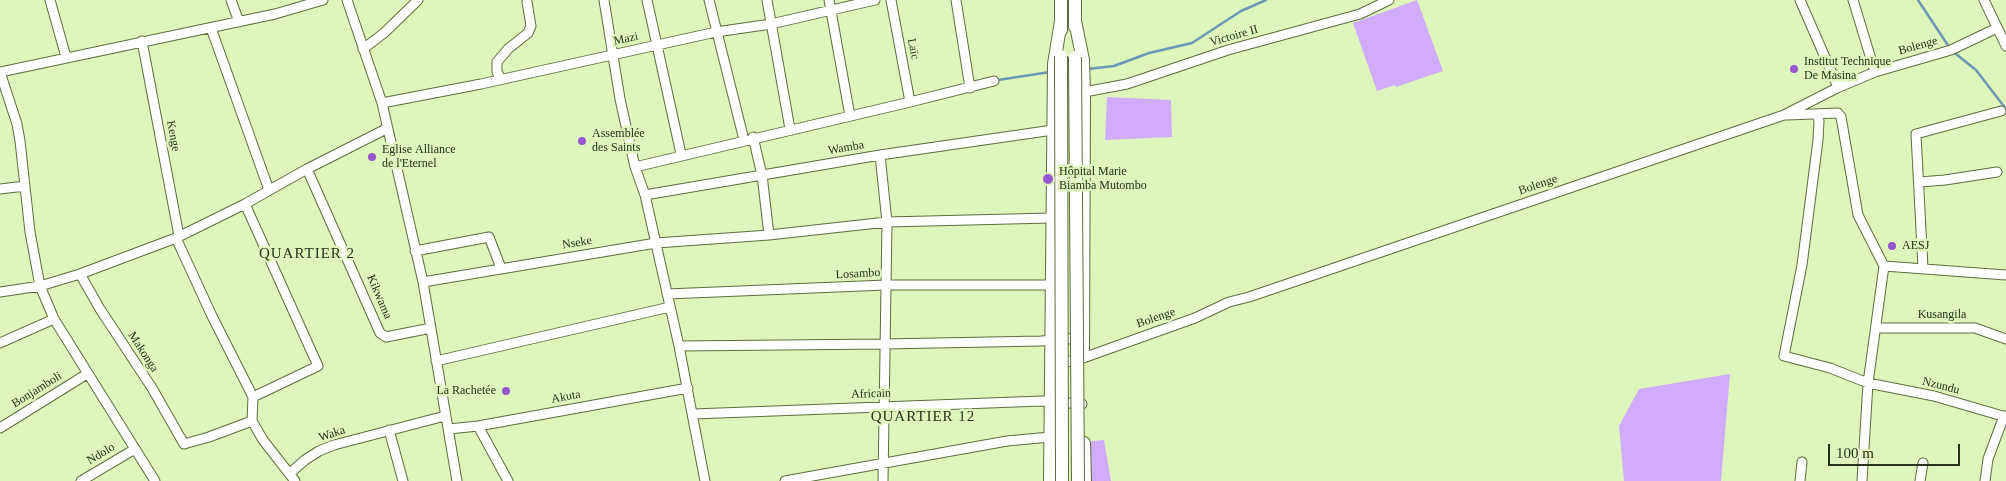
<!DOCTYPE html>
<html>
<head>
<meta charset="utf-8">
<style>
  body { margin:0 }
  #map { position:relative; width:2006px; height:481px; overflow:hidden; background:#def5bc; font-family:Georgia,serif }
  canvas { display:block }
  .scale { position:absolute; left:1828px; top:444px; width:132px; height:22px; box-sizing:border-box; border:2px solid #28311b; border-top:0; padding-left:6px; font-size:15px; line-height:18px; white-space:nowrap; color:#28311b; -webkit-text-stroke:4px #def5bc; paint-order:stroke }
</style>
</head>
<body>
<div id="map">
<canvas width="2006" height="481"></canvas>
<div class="scale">100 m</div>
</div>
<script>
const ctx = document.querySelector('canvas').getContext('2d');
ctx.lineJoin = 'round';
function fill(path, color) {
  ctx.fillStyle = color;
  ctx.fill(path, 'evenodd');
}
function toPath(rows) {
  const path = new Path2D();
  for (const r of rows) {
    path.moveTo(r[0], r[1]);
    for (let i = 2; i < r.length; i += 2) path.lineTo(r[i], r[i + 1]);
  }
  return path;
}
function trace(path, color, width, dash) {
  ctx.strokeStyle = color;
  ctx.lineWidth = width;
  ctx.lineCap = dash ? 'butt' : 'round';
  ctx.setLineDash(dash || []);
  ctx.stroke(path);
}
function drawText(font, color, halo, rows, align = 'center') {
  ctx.font = font + ' Georgia,serif';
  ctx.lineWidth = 5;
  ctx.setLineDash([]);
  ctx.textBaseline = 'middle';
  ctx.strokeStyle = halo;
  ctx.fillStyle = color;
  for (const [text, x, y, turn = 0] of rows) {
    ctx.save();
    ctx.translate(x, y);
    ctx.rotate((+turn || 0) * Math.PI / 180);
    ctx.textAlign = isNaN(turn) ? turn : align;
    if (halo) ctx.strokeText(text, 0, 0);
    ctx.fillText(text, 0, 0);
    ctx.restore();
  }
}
fill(toPath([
  [1417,0,1443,71,1396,87,1395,85,1377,91,1353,23],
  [1107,97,1171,100,1172,137,1105,140],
  [1730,374,1721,481,1624,481,1619,426,1639,389],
  [1104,440,1111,481,1083,481,1083,442]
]), '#d2acfc');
trace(toPath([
  [1918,0,1951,50,1976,70,2006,109],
  [1088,69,1114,66,1149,53,1192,43,1241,11,1266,0],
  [998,80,1050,72]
]), '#6a98b6', 2.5);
const minor = toPath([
  [50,0,66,57],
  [231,0,239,22],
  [347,0,382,103,423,282,457,481],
  [604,0,620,99,635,167,645,195,679,346,705,481],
  [647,0,681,154],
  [709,0,744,140],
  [767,0,790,129],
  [829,0,850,116],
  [891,0,910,102],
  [956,0,970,88],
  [1800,0,1838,87],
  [1853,0,1875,72],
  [1984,0,2006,46],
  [211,28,269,190],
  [142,41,179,236],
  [363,49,384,33,418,0],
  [0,72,17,124,20,141,30,232,40,286,54,319,155,481],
  [0,72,275,14,323,0],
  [501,79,497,72,497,62,508,49,528,33,531,26,527,2],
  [1084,92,1127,84,1228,50,1360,14,1389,0],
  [382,103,481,84,716,32,771,24,875,0],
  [1817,114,1819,121,1818,140,1802,265,1784,356,1830,368,1868,383,1934,396,2006,417],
  [1787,115,1838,113,1841,117,1858,215,1884,266,1868,383,1862,481],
  [753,137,762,175,769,235],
  [880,155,887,222,883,481],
  [635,167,910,102,994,81],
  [307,169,380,333,386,337,431,328],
  [1920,182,1945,180,1997,172],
  [0,189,25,186],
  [645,195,880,155,1053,130],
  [176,238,212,316,253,397],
  [415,251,489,237,501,268],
  [1884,266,2006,275],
  [1923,268,1916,134,2001,111],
  [80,274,100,309,152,388,184,444,209,437,252,421,253,397,318,366,245,204],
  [423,282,656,243,769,235,887,222,1051,218],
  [0,292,40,286,80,274,176,238,245,204,307,169,386,129],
  [667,294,886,285,1051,285],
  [1876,328,1975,328,2006,339],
  [0,343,54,319],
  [679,346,884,344,1041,341,1081,338],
  [436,361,670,307],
  [1058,364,1083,358,1195,318,1229,302,1249,297,1784,115,1837,88,1875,72,1951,50,1997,28],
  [693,414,1042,401,1082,404],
  [252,421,263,440,295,481],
  [478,426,508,481],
  [0,428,87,374],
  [449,429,478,426,688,388],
  [389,430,403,481],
  [290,473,305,460,319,451,334,445,445,416],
  [81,481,135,449],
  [785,481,1007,441,1050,437],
  [1800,481,1802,462],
  [1920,481,1923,463],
  [1985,481,1988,459,2004,416]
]);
const highway = toPath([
  [1075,21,1083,60,1084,92,1083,355],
  [1075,27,1075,0],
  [1061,30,1061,0],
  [1084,443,1085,481],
  [1050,481,1054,64,1061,21]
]);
trace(minor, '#5c6e3b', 11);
trace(highway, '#5c6e3b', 14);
trace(minor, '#fff', 9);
trace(highway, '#fff', 12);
const highwayBridge = toPath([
  [1061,56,1062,481],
  [1075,57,1078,481]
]);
trace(highwayBridge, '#5c6e3b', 14, []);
trace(highwayBridge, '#fff', 12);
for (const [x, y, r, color] of [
  [1794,69,5,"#9557cd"],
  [582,141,5,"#9557cd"],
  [372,157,5,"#9557cd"],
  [1048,179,6,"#9557cd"],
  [1892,246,5,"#9557cd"],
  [506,391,5,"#9557cd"]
]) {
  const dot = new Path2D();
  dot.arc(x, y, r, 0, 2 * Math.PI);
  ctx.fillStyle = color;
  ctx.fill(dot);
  trace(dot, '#def5bc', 2);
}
drawText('12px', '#28311b', '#def5bc', [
  ["Victoire II",1234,36,-16],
  ["Mazi",626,39,-12],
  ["Bolenge",1918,46,-16],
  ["Laïc",913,49,79],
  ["Kenge",173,136,79],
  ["Wamba",846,148,-10],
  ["Bolenge",1538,185,-19],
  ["Nseke",577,243,-9],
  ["Losambo",858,274,-3],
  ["Kikwama",379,297,67],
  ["Kusangila",1942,315],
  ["Bolenge",1156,318,-19],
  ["Makonga",143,352,57],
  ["Nzundu",1941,386,14],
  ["Bonjamboli",37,390,-32],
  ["Africain",871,394,-2],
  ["Akuta",566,397,-10],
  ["Waka",332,434,-18],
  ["Ndolo",101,454,-31]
]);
drawText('12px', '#28311b', '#def5bc', [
  ["Institut Technique",1804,62],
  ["De Masina",1804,76],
  ["Assemblée",592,134],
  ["des Saints",592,148],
  ["Eglise Alliance",382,150],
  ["de l'Eternel",382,164],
  ["Hôpital Marie",1059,172],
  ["Biamba Mutombo",1059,186],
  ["AESJ",1902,246],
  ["La Rachetée",496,391,"right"]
], 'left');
ctx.letterSpacing = '1px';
drawText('15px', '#28311b', '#def5bc', [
  ["QUARTIER 2",307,254],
  ["QUARTIER 12",923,417]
]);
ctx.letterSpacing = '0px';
</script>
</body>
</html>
